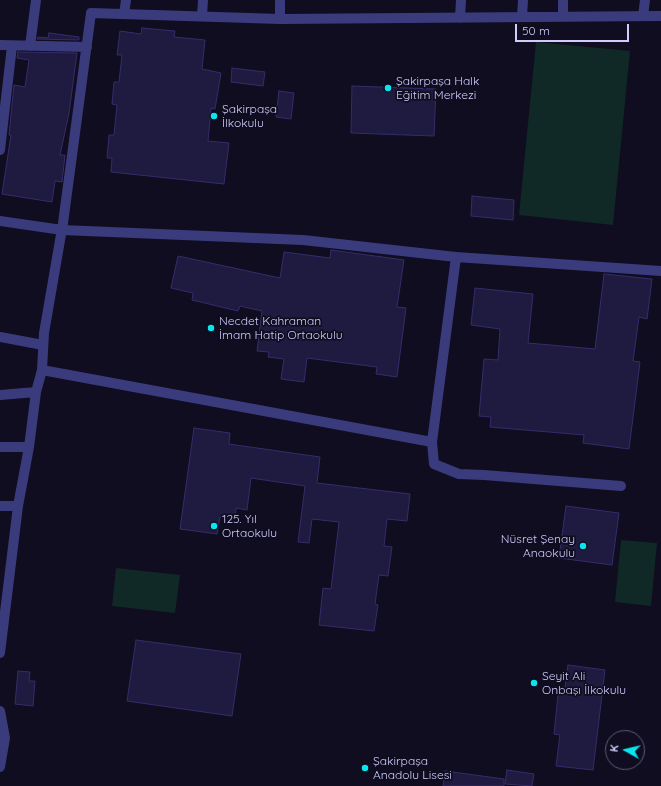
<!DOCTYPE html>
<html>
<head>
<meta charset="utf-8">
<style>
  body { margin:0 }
  #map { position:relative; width:661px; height:786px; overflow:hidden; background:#0f0d1f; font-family:Quicksand,sans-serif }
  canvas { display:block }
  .north { position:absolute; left:605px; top:730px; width:40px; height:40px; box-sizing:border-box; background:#0f0d1f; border:1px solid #5c5a78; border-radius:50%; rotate:278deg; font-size:11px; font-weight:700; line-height:16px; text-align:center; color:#cfcdfd }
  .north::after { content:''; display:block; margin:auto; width:14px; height:18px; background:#08e6ef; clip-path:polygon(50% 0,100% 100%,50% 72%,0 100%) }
  .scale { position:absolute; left:515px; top:24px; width:114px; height:18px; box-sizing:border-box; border:2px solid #cfcdfd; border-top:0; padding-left:5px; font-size:12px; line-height:14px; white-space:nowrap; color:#cfcdfd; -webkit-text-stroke:3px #0f0d1f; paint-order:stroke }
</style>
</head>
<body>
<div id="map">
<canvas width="661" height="786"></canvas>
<div class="north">K</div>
<div class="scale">50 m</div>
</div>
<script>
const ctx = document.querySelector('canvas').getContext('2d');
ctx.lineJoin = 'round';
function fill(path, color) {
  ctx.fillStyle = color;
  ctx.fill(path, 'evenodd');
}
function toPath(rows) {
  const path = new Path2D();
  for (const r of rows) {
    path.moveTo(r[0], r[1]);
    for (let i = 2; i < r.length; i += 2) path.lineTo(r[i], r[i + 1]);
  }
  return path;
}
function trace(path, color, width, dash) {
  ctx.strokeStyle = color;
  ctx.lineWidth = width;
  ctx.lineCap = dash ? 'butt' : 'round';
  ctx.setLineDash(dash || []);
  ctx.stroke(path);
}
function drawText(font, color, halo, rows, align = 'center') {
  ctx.font = font + ' Quicksand,sans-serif';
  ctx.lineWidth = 3.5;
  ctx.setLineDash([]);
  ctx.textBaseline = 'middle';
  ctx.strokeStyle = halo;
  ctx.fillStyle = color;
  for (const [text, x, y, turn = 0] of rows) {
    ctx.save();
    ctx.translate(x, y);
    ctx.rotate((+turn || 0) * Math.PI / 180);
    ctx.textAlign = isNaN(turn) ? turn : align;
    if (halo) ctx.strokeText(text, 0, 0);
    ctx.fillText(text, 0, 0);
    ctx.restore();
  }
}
fill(toPath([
  [536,42,630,51,613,225,519,215],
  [621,540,657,543,651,606,615,602],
  [116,568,180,575,175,613,112,606]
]), '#102926');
const building = toPath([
  [142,28,175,31,174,37,205,40,202,69,221,73,215,109,211,108,208,141,229,143,224,184,111,172,112,158,107,158,109,135,114,135,117,105,112,104,114,82,119,82,122,55,117,55,120,31,141,34,142,28],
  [49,33,79,37,79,40,37,39,38,37,48,38,49,33],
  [18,52,77,53,69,113,60,155,65,155,62,182,55,181,52,202,2,194,11,135,9,135,14,85,25,87,29,60,17,58,18,52],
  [232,68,265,72,263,86,231,82,232,68],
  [352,86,436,89,434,136,351,133,352,86],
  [279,91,294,93,291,119,276,117,279,91],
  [472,196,514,200,513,220,471,216,472,196],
  [331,250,404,260,397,307,406,308,397,377,376,374,377,367,307,358,304,382,281,379,284,359,268,357,269,352,257,351,262,311,240,306,238,311,192,300,193,293,171,288,178,256,280,278,284,252,330,258,331,250],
  [604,274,652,279,647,319,639,317,633,361,640,362,629,449,583,443,584,435,490,427,491,417,479,416,484,359,498,360,500,329,471,325,475,288,533,294,528,343,595,349,604,274],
  [194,428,230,433,229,444,320,457,317,483,410,494,407,521,387,519,384,546,392,547,388,576,379,575,375,604,378,605,374,631,319,625,323,588,331,589,339,522,312,519,309,543,298,542,305,486,251,478,247,510,236,508,235,519,220,517,217,534,180,529,194,428],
  [566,506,619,513,612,565,559,558,566,506],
  [136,640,241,654,232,716,127,701,136,640],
  [568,665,605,670,593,770,556,766,560,735,554,734,558,695,564,695,568,665],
  [18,671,30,672,29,681,35,681,33,706,15,704,18,671],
  [507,770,534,774,532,786,505,784,507,770],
  [445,771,504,779,504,786,443,786,445,771]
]);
fill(building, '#1f1a3f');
trace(building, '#352d6b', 1);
trace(toPath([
  [280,0,280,19],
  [124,14,126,0],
  [202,16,203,0],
  [643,16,645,0],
  [522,17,523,0],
  [563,17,563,0],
  [460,18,461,0],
  [0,45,87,47],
  [30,46,36,0],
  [0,150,12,46],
  [0,221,62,230,303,240,456,257,661,271],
  [0,337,43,345],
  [42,370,432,442,434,464,459,474,484,475,621,486],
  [0,395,36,392],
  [432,442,456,257],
  [0,447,29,447],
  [0,506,18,506],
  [0,653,18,506,29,447,36,392,42,370,44,333,63,223,91,13,280,19,661,16],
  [0,711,5,738,0,767]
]), '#3a3b7d', 10);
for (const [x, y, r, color] of [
  [388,88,4,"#08e6ef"],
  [214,116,4,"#08e6ef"],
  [211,328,4,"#08e6ef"],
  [214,526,4,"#08e6ef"],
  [583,546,4,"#08e6ef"],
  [534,683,4,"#08e6ef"],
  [365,768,4,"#08e6ef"]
]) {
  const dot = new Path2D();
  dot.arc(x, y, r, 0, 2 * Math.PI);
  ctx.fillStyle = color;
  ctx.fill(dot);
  trace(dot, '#0f0d1f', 1.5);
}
drawText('12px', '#cfcdfd', '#0f0d1f', [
  ["Şakirpaşa Halk",396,81],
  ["Eğitim Merkezi",396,95],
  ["Şakirpaşa",222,109],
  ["İlkokulu",222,123],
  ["Necdet Kahraman",219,321],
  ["İmam Hatip Ortaokulu",219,335],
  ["125. Yıl",222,519],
  ["Ortaokulu",222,533],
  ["Nüsret Şenay",575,539,"right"],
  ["Anaokulu",575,553,"right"],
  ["Seyit Ali",542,676],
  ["Onbaşı İlkokulu",542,690],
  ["Şakirpaşa",373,761],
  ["Anadolu Lisesi",373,775]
], 'left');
</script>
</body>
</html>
